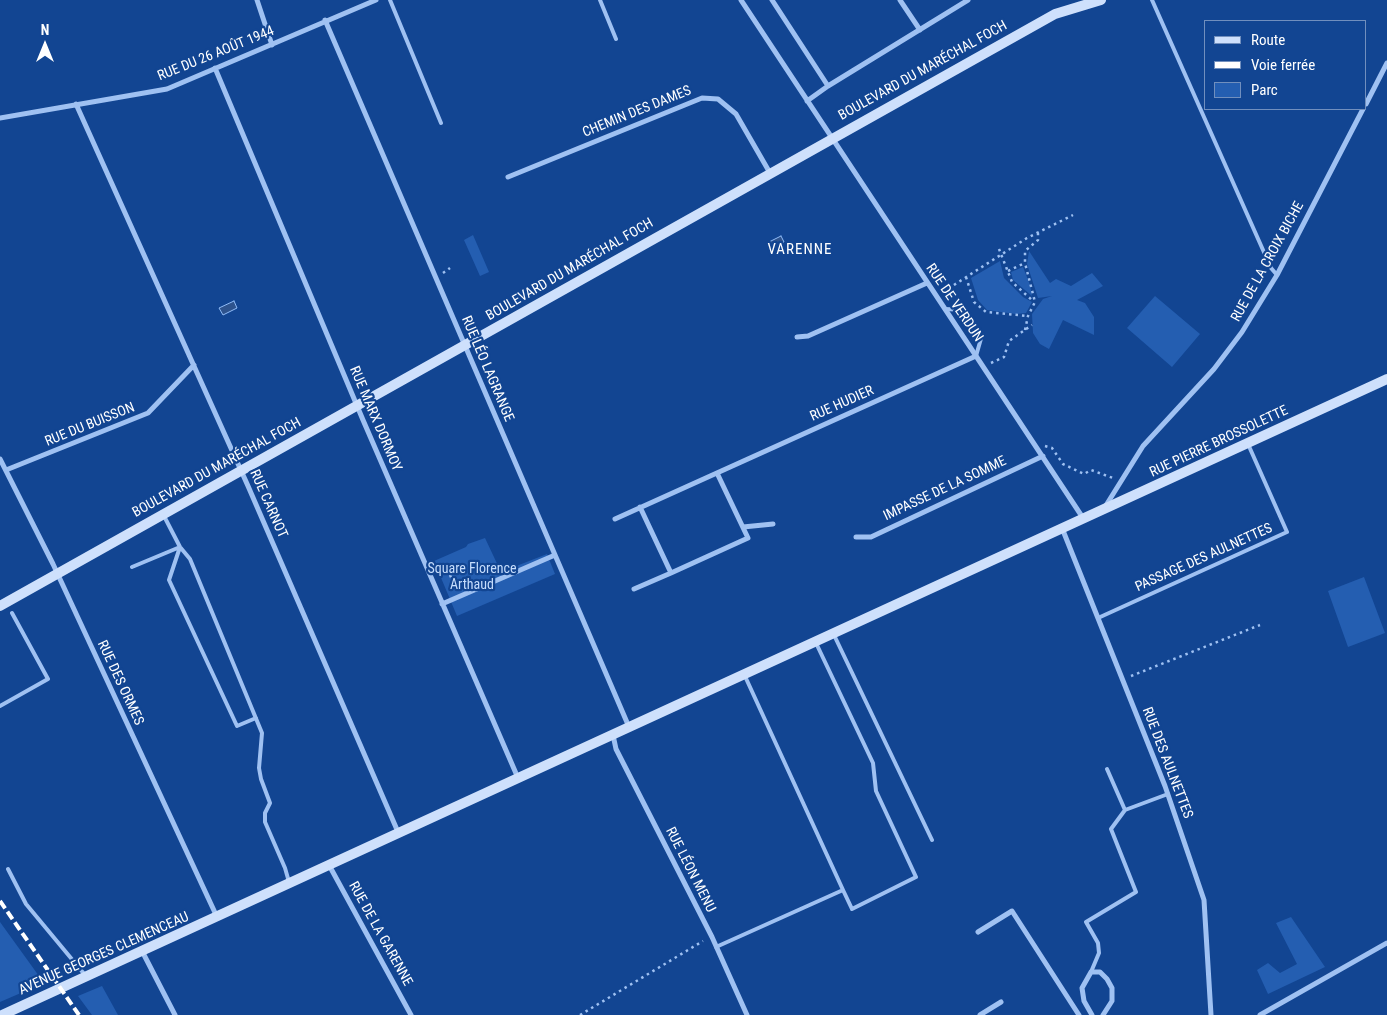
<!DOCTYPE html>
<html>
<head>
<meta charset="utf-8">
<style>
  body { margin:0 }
  #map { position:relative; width:1387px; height:1015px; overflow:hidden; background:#124592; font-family:"Roboto Condensed",sans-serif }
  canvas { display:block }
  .legend { position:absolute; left:1204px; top:20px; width:162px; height:90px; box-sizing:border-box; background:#124592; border:1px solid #718fbe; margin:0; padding:6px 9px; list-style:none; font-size:15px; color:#fff }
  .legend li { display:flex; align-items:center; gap:10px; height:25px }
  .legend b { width:25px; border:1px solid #718fbe }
  .north { position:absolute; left:20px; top:20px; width:50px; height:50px; -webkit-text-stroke:4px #124592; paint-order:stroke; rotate:0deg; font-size:14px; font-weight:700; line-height:20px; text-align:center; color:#fff }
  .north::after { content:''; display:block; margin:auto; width:18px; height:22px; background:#fff; clip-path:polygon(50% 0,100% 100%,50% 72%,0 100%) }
</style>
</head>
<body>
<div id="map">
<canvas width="1387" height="1015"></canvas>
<ul class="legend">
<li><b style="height:6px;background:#cee0fc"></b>Route</li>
<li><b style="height:6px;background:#fff"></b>Voie ferrée</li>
<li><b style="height:14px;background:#245eb1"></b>Parc</li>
</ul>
<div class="north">N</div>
</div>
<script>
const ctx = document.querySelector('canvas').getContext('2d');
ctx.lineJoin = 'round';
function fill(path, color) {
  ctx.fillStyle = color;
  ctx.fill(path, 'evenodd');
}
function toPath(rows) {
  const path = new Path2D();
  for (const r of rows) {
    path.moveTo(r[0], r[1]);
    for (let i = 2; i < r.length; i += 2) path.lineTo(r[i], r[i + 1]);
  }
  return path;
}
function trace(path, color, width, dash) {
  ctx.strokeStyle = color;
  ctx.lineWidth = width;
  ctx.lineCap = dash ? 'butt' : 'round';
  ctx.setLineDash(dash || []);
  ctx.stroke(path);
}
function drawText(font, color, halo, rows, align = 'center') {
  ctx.font = font + ' "Roboto Condensed",sans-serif';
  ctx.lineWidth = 4.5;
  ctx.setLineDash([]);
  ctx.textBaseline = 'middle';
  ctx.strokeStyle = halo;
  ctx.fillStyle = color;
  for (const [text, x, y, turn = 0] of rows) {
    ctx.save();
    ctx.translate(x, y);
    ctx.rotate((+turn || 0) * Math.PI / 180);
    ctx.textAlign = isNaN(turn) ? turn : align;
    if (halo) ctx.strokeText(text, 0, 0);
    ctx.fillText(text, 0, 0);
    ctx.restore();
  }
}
fill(toPath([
  [473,235,489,272,480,276,464,240],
  [1029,251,1050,283,1056,279,1071,286,1092,273,1103,286,1077,300,1085,303,1094,317,1094,335,1063,320,1049,349,1040,344,1033,333,1032,314,1043,299,1052,296,1038,298,1027,264],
  [1000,261,1004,278,1023,297,1032,302,1026,313,1016,314,987,310,978,300,971,278],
  [1023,267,1030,285,1032,296,1013,280,1011,272],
  [1155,296,1200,334,1172,367,1127,328],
  [485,538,501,572,547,554,555,574,457,616,434,561,466,547,468,544],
  [1364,577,1385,633,1348,647,1328,591],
  [1291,917,1325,967,1268,994,1257,970,1268,963,1280,973,1297,964,1276,923],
  [0,922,44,983,0,1002],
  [102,986,118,1015,92,1015,78,996]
]), '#245eb1');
const water = toPath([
  [781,236,784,242,771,249,767,243,781,236],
  [234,301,237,308,223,315,219,308,234,301]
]);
fill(water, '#2e538d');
trace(water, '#90bbf6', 1);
trace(toPath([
  [999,249,1012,282,1033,301],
  [1008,271,1025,263],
  [443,273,450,268],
  [966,277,974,302,986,312,1028,316],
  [943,292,1027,238,1073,215],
  [1025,330,1028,316,1035,302,1025,263,1025,251,1038,240,1038,232],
  [991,363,1004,357,1009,341,1032,325],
  [1045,446,1052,448,1063,464,1084,474,1091,470,1113,478],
  [450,575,456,589],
  [1131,676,1260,625],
  [580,1015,703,941]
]), '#9fc1f2', 2.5, [2.5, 4]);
trace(toPath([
  [390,0,441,123],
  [600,0,616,39],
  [1152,0,1271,268,1277,275],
  [945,309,965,310,982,335,976,356],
  [164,516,180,547,190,559,262,733,259,768,261,779,270,803,265,813,265,822,285,868,289,882],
  [132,567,180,547,169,580,237,726,256,718],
  [1098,618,1287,532,1248,444],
  [834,635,932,840],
  [816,643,873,763,876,791,916,877,852,909,843,890],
  [0,706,48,679,12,613],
  [1107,769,1125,810],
  [8,869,26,904,85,975],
  [716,947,843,890,744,674],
  [1091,972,1099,953,1098,943,1086,922,1136,892,1111,829,1125,810,1168,794]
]), '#9fc1f2', 4);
trace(toPath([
  [257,0,272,45],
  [741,0,1083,518],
  [772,0,828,86,807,101],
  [900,0,920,30],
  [325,20,629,727],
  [215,68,363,420,518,778],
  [828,86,968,0],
  [76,104,248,486,398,832],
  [1366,104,1387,63],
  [0,118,167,89,376,0],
  [508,177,702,98,718,99,736,114,770,173],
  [797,337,808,336,927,283],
  [0,459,53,564,217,917],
  [6,470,148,413,194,365],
  [640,507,671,573,748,538,717,473],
  [1105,507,1143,446,1214,369,1242,332,1277,275,1363,109],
  [615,519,976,356],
  [743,527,773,524],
  [1062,528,1165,786,1204,900,1211,1015],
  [856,537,871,537,1043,456],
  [634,589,671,573],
  [442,604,555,555],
  [613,735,616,749,712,937,747,1015],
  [329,865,411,1015],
  [978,932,1012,911,1079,1015],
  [142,951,175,1015],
  [980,1015,1001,1002],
  [1092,1015,1084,1001,1082,988,1091,972,1100,972,1107,979,1112,988,1112,1001,1103,1015],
  [1260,1015,1387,943]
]), '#9fc1f2', 5);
trace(toPath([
  [0,606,1055,14,1101,0],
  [2,1015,1387,379]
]), '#cee0fc', 10);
trace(toPath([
  [0,901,79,1015]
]), '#fff', 4, [9, 4]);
drawText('14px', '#fff', '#124592', [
  ["RUE DU 26 AOÛT 1944",216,54,-22],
  ["BOULEVARD DU MARÉCHAL FOCH",923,71,-29],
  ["CHEMIN DES DAMES",637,112,-22],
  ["RUE DE LA CROIX BICHE",1268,262,-61],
  ["BOULEVARD DU MARÉCHAL FOCH",570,270,-30],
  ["RUE DE VERDUN",954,303,56],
  ["RUE LÉO LAGRANGE",487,369,67],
  ["RUE HUDIER",842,404,-24],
  ["RUE MARX DORMOY",375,419,67],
  ["RUE DU BUISSON",90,425,-22],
  ["RUE PIERRE BROSSOLETTE",1219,442,-25],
  ["BOULEVARD DU MARÉCHAL FOCH",217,468,-29],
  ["IMPASSE DE LA SOMME",945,489,-25],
  ["RUE CARNOT",268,504,66],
  ["PASSAGE DES AULNETTES",1204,558,-24],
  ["RUE DES ORMES",120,683,65],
  ["RUE DES AULNETTES",1167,763,69],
  ["RUE LÉON MENU",690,870,63],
  ["RUE DE LA GARENNE",380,934,61],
  ["AVENUE GEORGES CLEMENCEAU",104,954,-24]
]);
drawText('14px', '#c6ddfd', '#124592', [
  ["Square Florence",472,569],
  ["Arthaud",472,585]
]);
ctx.letterSpacing = '1px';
drawText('15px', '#fff', '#124592', [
  ["VARENNE",800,250]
]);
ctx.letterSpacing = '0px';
</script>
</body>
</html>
